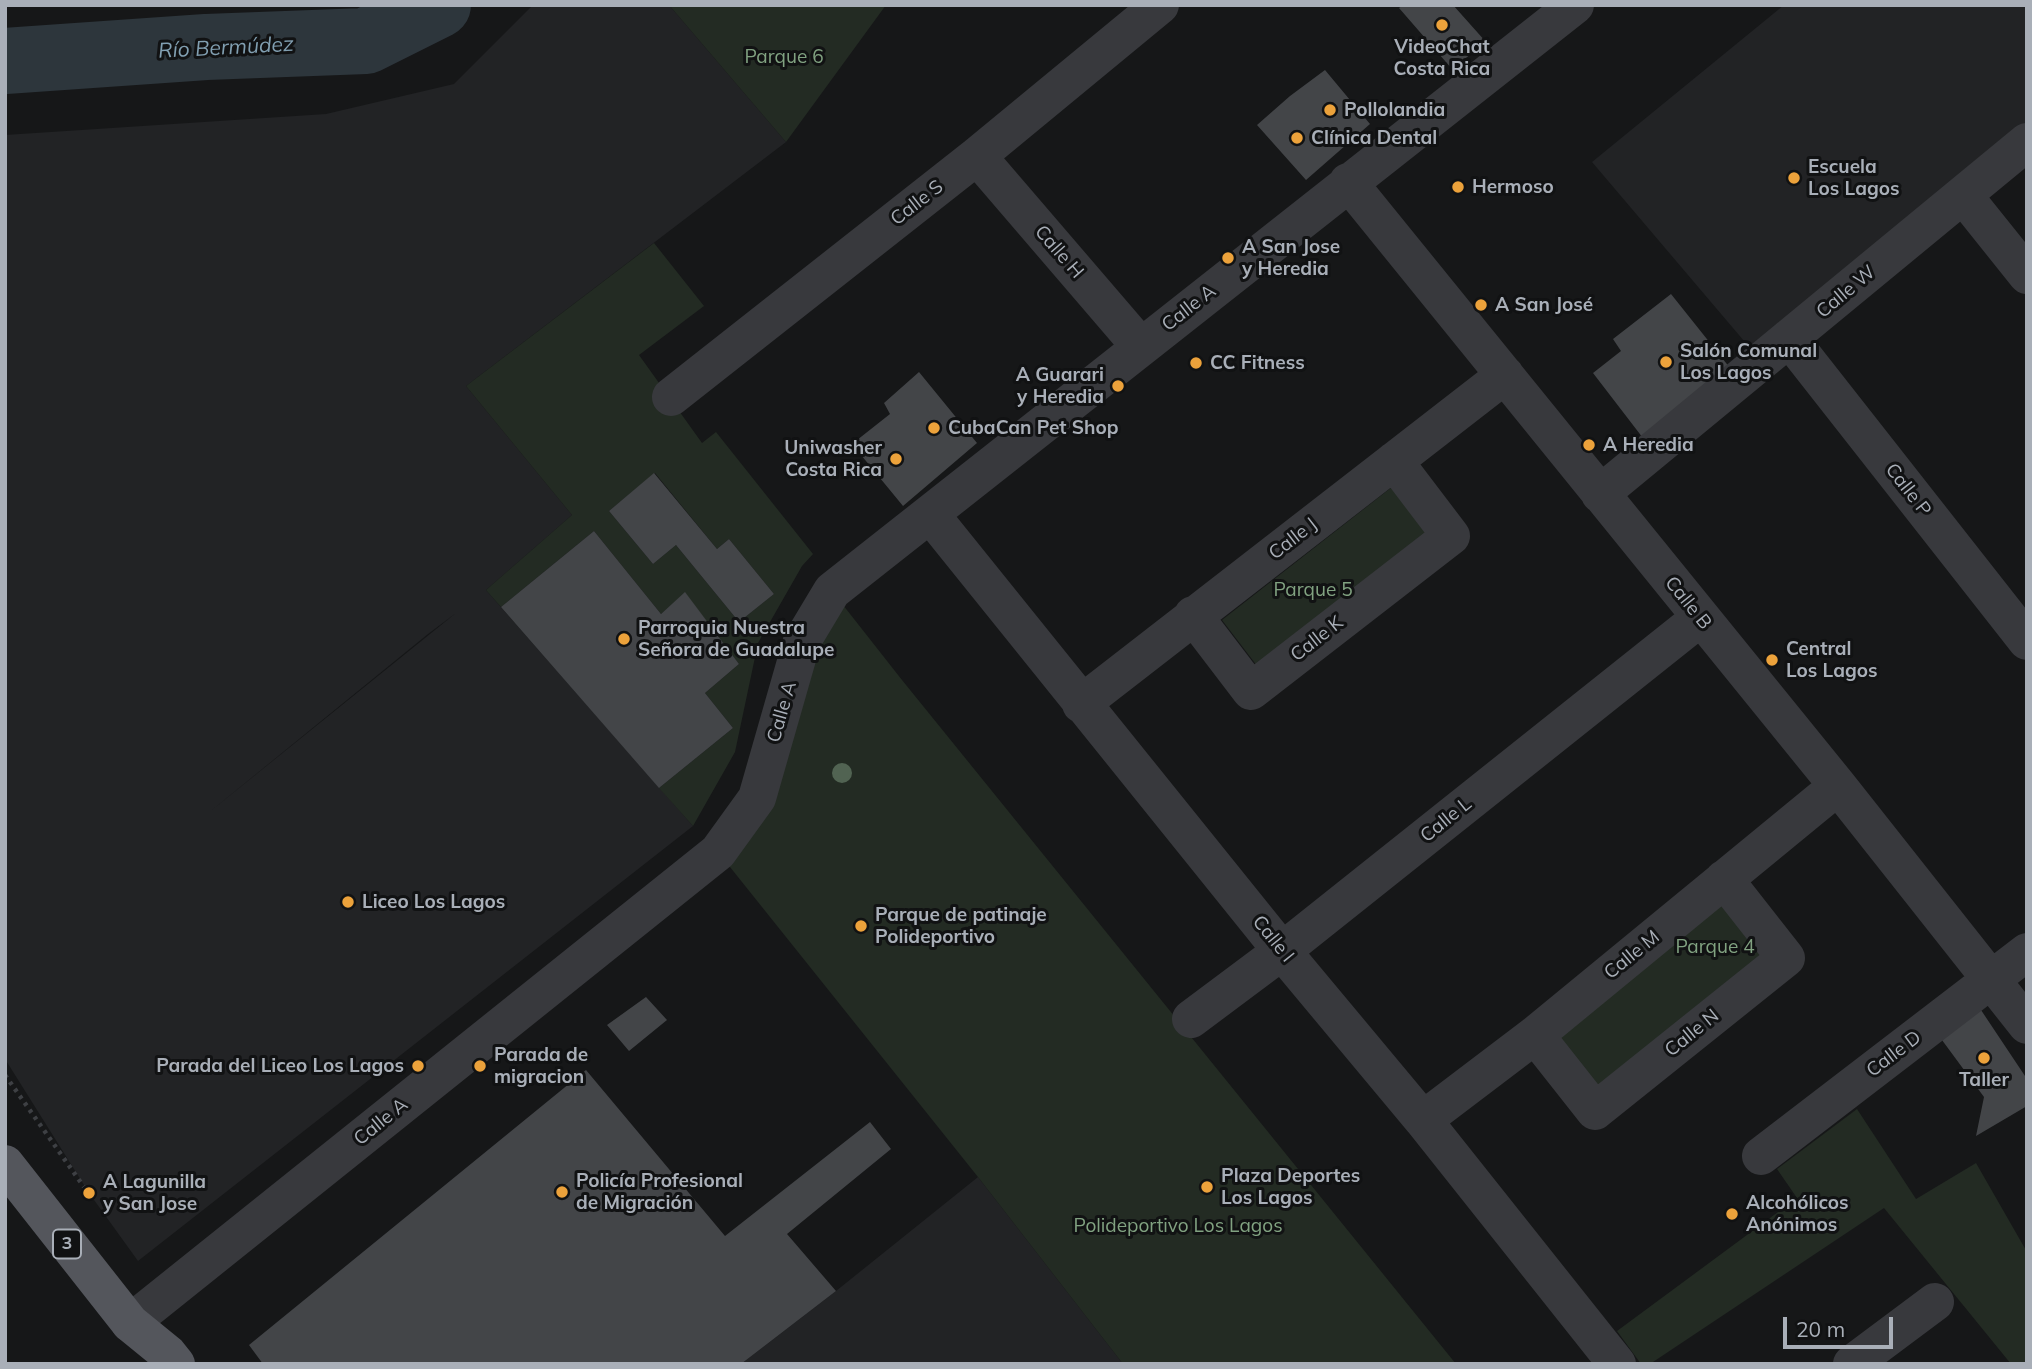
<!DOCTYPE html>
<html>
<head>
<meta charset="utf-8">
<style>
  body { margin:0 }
  #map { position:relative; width:2032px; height:1369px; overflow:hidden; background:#161718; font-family:Mulish,sans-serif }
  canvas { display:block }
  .frame { position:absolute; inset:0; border:7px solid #a9afb8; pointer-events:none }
  .scale { position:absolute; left:1783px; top:1317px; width:110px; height:32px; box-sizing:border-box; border:4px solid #a9afb8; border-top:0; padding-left:9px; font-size:21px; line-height:24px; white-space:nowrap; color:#a9afb8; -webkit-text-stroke:5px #111213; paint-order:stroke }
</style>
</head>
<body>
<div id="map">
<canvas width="2032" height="1369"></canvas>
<div class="frame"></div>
<div class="scale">20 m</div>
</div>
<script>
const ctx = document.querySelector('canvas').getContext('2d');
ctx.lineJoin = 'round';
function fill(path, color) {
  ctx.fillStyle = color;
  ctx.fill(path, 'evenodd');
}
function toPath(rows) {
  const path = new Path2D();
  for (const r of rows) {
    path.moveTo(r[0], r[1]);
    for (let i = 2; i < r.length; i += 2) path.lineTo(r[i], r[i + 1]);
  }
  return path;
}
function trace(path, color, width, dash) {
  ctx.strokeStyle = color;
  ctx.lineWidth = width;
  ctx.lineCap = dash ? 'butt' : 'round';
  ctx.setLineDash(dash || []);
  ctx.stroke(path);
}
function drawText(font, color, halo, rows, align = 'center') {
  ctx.font = font + ' Mulish,sans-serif';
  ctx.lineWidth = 6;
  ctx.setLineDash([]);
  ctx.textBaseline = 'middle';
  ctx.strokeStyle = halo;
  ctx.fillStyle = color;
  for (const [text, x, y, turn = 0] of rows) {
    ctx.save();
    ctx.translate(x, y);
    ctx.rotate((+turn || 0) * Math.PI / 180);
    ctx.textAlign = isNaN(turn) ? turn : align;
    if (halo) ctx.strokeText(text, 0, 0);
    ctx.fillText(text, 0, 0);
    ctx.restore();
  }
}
fill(toPath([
  [533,5,669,5,786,142,466,386,572,515,486,590,693,826,138,1261,89,1193,5,1059,5,135,326,114,454,84],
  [456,613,207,814,428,634],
  [1784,5,2027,5,2027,142,1761,361,1592,162],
  [978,1177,1123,1364,741,1364,836,1291]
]), '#222325');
fill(toPath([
  [669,5,886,5,786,142],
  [654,243,704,306,639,355,702,443,716,432,813,554,802,566,758,643,735,752,693,826,659,788,733,728,705,693,739,664,685,593,661,614,594,531,501,607,486,590,572,515,466,386],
  [655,473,717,549,729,539,774,594,739,622,676,545,653,564,609,511],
  [1392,487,1431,538,1261,671,1222,620],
  [832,591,902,680,1456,1364,1123,1364,978,1177,718,852],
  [1724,879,1779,956,1595,1094,1543,1030],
  [1857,1109,1916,1199,1976,1163,2027,1252,2027,1364,2011,1364,1884,1208,1650,1364,1641,1364,1617,1331,1797,1198,1777,1169]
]), '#232b23');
trace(toPath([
  [5,61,206,47,366,41,438,5]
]), '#2d363c', 66);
fill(toPath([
  [1403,5,1453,5,1486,42,1452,69,1399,8],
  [1325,70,1370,124,1306,180,1257,125,1290,96],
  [1671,294,1734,373,1646,442,1593,373,1621,351,1613,339],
  [919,372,977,443,903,506,852,444,890,414,884,403],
  [654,473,717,549,729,539,774,594,739,622,676,545,653,564,609,511],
  [594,531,661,614,685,592,739,664,705,693,733,728,659,788,501,607],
  [646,997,667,1020,629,1051,607,1025],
  [1979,1007,2027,1079,2027,1106,1976,1136,1984,1097,1939,1036],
  [586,1070,725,1236,870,1122,891,1149,787,1234,836,1291,741,1364,263,1364,249,1345]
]), '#434548');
trace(toPath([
  [5,1075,84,1187]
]), '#3e4044', 4.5, [3.5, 5]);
trace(toPath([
  [977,156,1141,347],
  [1348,182,1838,786,2027,1025],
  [1963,195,2027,275],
  [1789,338,2027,641],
  [671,397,977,156,1160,5],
  [1600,494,2027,142],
  [930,514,1282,951,1423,1120,1617,1364],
  [1193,615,1251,691,1451,536,1394,461],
  [1081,704,1505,375],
  [1191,1019,1282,951,1700,618],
  [1535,1035,1595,1111,1786,958,1724,879],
  [1423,1120,1535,1035,1838,786],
  [1761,1156,2027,952],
  [130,1323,718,852,757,798,802,641,832,591,1575,5],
  [1852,1364,1935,1302]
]), '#38393d', 38);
trace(toPath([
  [5,1164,130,1323,168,1354,176,1364]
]), '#54565c', 38);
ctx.fillStyle = '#516352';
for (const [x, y] of [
  [842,773]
]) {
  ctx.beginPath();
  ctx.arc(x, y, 10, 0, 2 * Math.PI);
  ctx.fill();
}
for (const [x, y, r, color] of [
  [1442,25,7,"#eca23b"],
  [1330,110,7,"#eca23b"],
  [1297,138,7,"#eca23b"],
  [1794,178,7,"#eca23b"],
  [1458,187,7,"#eca23b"],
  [1228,258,7,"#eca23b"],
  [1481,305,7,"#eca23b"],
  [1666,362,7,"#eca23b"],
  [1196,363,7,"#eca23b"],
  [1118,386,7,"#eca23b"],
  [934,428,7,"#eca23b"],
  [1589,445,7,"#eca23b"],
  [896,459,7,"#eca23b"],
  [624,639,7,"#eca23b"],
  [1772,660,7,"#eca23b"],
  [348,902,7,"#eca23b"],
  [861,926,7,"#eca23b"],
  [1984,1058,7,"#eca23b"],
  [418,1066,7,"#eca23b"],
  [480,1066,7,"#eca23b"],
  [1207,1187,7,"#eca23b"],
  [562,1192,7,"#eca23b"],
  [89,1193,7,"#eca23b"],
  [1732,1214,7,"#eca23b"]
]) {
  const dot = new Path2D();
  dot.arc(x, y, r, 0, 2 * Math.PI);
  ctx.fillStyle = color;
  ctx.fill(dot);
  trace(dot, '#111213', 2.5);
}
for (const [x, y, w] of [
  [67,1244,28]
]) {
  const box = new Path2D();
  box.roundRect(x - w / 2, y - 14.5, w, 29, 5);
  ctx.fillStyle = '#111213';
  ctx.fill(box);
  trace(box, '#a9afb8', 2);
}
drawText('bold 18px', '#a9afb8', null, [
  ["3",67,1244]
]);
drawText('bold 19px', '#a9afb8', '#111213', [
  ["VideoChat",1442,47,"center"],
  ["Costa Rica",1442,69,"center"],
  ["Pollolandia",1344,110],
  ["Clínica Dental",1311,138],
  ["Escuela",1808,167],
  ["Los Lagos",1808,189],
  ["Hermoso",1472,187],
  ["A San Jose",1242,247],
  ["y Heredia",1242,269],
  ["A San José",1495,305],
  ["Salón Comunal",1680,351],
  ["Los Lagos",1680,373],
  ["CC Fitness",1210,363],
  ["A Guarari",1104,375,"right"],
  ["y Heredia",1104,397,"right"],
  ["CubaCan Pet Shop",948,428],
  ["A Heredia",1603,445],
  ["Uniwasher",882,448,"right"],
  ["Costa Rica",882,470,"right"],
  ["Parroquia Nuestra",638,628],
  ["Señora de Guadalupe",638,650],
  ["Central",1786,649],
  ["Los Lagos",1786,671],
  ["Liceo Los Lagos",362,902],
  ["Parque de patinaje",875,915],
  ["Polideportivo",875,937],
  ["Parada de",494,1055],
  ["migracion",494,1077],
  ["Parada del Liceo Los Lagos",404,1066,"right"],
  ["Taller",1984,1080,"center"],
  ["Plaza Deportes",1221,1176],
  ["Los Lagos",1221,1198],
  ["Policía Profesional",576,1181],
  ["de Migración",576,1203],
  ["A Lagunilla",103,1182],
  ["y San Jose",103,1204],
  ["Alcohólicos",1746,1203],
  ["Anónimos",1746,1225]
], 'left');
drawText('19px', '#81a281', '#111213', [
  ["Parque 6",784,57],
  ["Parque 5",1313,590],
  ["Parque 4",1715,947],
  ["Polideportivo Los Lagos",1178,1226]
]);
drawText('19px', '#a9afb8', '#111213', [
  ["Calle S",917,203,-38],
  ["Calle H",1059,252,49],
  ["Calle W",1846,292,-40],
  ["Calle A",1189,308,-38],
  ["Calle P",1908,490,52],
  ["Calle J",1293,539,-38],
  ["Calle B",1688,603,51],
  ["Calle K",1317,639,-38],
  ["Calle A",782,712,-74],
  ["Calle L",1446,820,-39],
  ["Calle I",1273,939,51],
  ["Calle M",1632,955,-39],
  ["Calle N",1692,1033,-39],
  ["Calle D",1894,1054,-37],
  ["Calle A",381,1122,-39]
]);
drawText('italic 21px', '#819fb1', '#111213', [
  ["Río Bermúdez",226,48,-3]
]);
</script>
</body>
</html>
